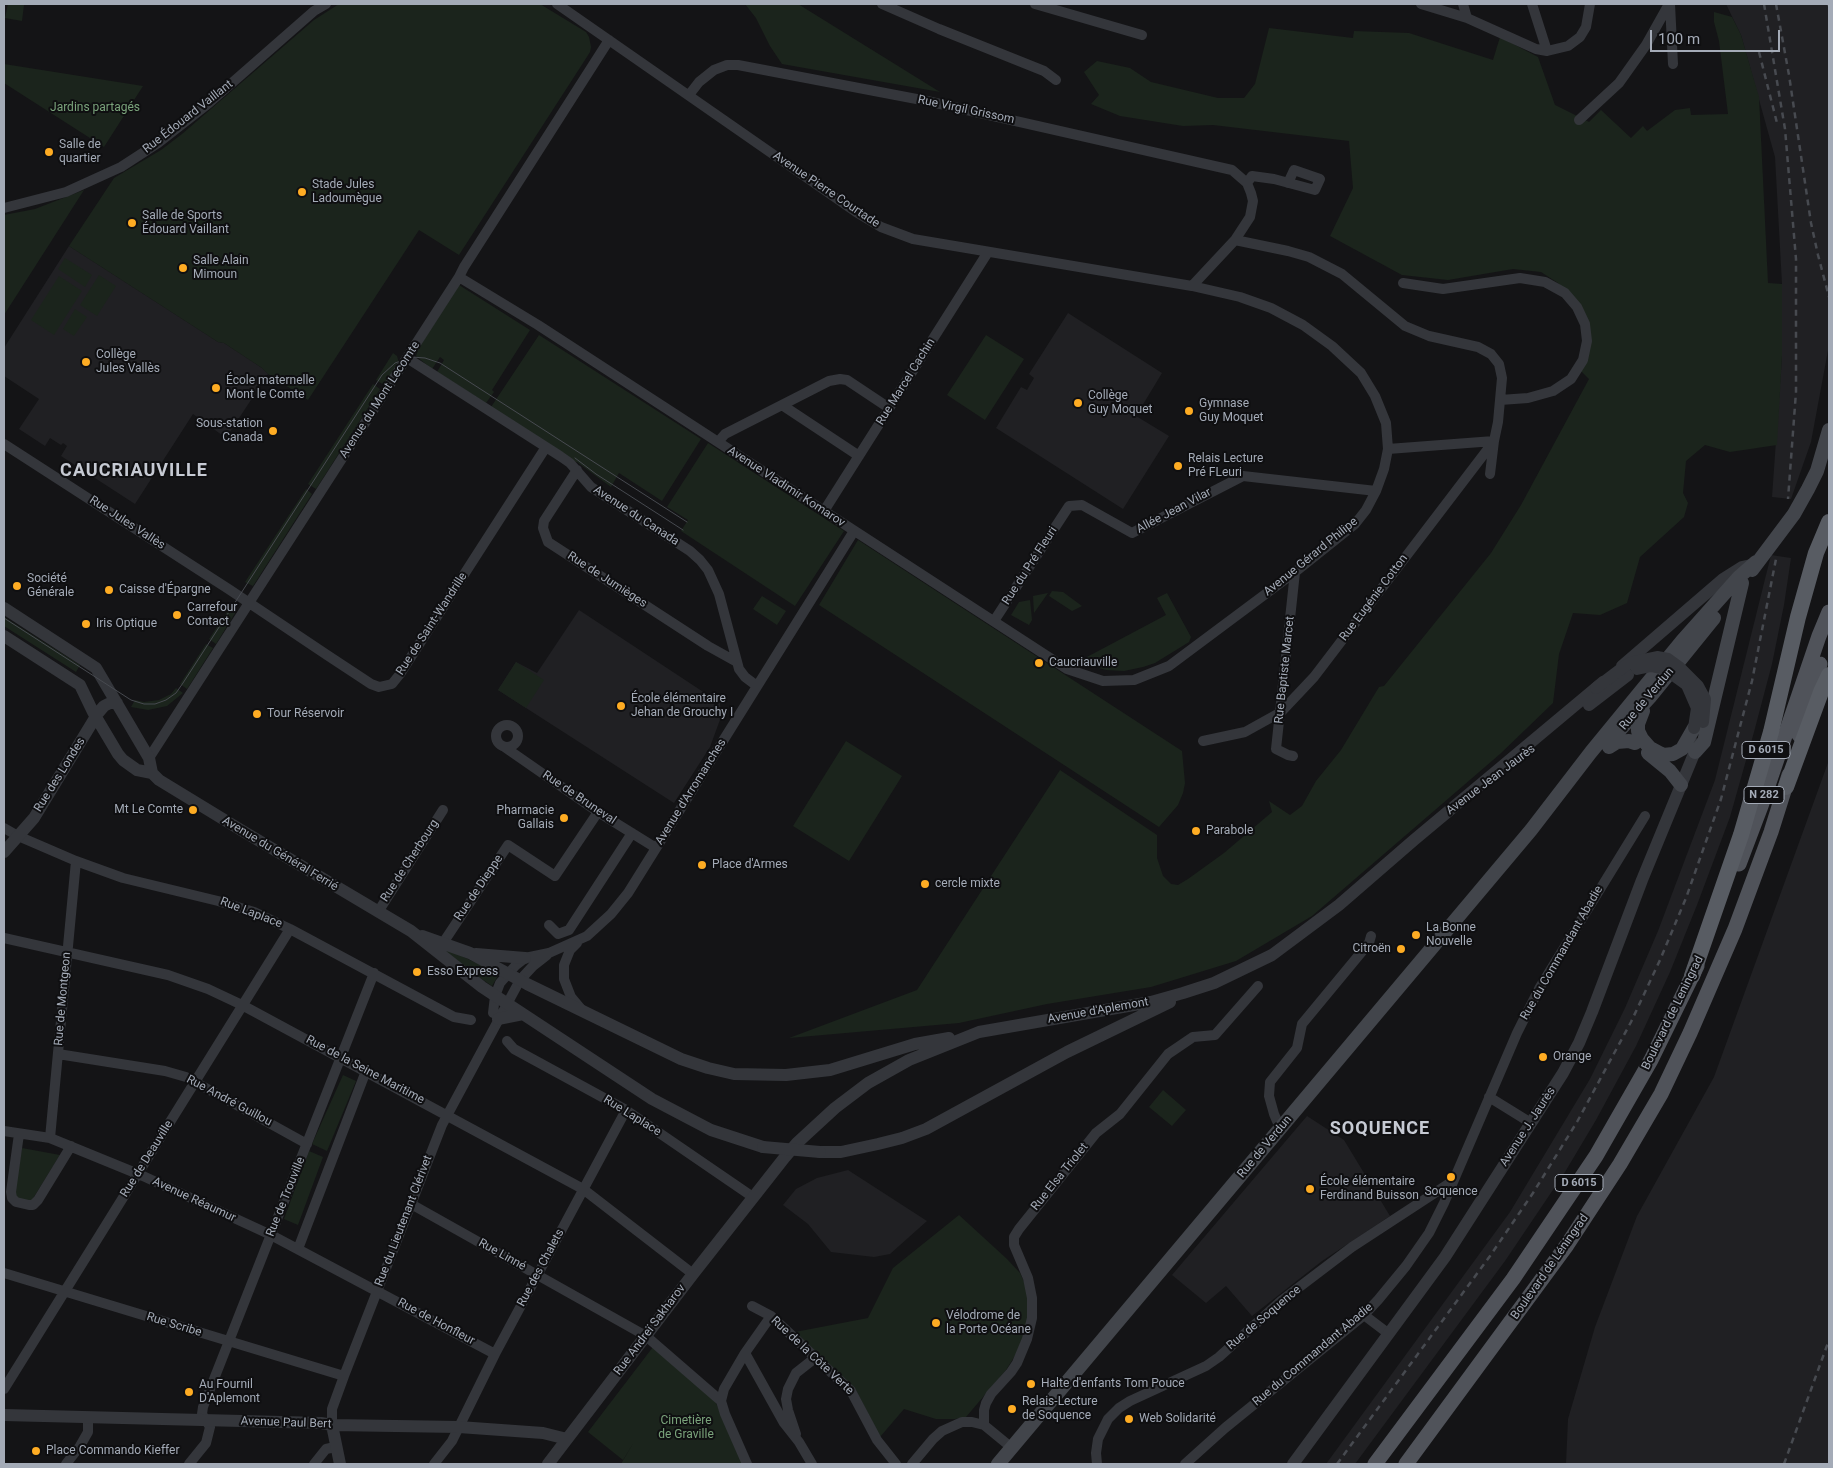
<!DOCTYPE html>
<html>
<head>
<meta charset="utf-8">
<style>
  body { margin:0 }
  #map { position:relative; width:1833px; height:1468px; overflow:hidden; background:#141416; font-family:Roboto,sans-serif }
  canvas { display:block }
  .frame { position:absolute; inset:0; border:5px solid #a4abb7; pointer-events:none }
  .scale { position:absolute; left:1650px; top:30px; width:130px; height:22px; box-sizing:border-box; border:2px solid #a4abb7; border-top:0; padding-left:6px; font-size:15px; line-height:18px; white-space:nowrap; color:#a4abb7; -webkit-text-stroke:4px #0f0f11; paint-order:stroke }
</style>
</head>
<body>
<div id="map">
<canvas width="1833" height="1468"></canvas>
<div class="frame"></div>
<div class="scale">100 m</div>
</div>
<script>
const ctx = document.querySelector('canvas').getContext('2d');
ctx.lineJoin = 'round';
function fill(path, color) {
  ctx.fillStyle = color;
  ctx.fill(path, 'evenodd');
}
function toPath(rows) {
  const path = new Path2D();
  for (const r of rows) {
    if (r.length === 3) {
      path.moveTo(r[0] + r[2], r[1]);
      path.arc(r[0], r[1], r[2], 0, 2 * Math.PI);
      continue;
    }
    path.moveTo(r[0], r[1]);
    for (let i = 2; i < r.length; i += 2) path.lineTo(r[i], r[i + 1]);
  }
  return path;
}
function trace(path, color, width, dash) {
  ctx.strokeStyle = color;
  ctx.lineWidth = width;
  ctx.lineCap = dash ? 'butt' : 'round';
  ctx.setLineDash(dash || []);
  ctx.stroke(path);
}
function drawText(font, color, halo, rows, align = 'center') {
  ctx.font = font + ' Roboto,sans-serif';
  ctx.lineWidth = 4;
  ctx.setLineDash([]);
  ctx.textBaseline = 'middle';
  ctx.strokeStyle = halo;
  ctx.fillStyle = color;
  for (const [text, x, y, turn = 0] of rows) {
    ctx.save();
    ctx.translate(x, y);
    ctx.rotate((+turn || 0) * Math.PI / 180);
    ctx.textAlign = isNaN(turn) ? turn : align;
    if (halo) ctx.strokeText(text, 0, 0);
    ctx.fillText(text, 0, 0);
    ctx.restore();
  }
}
fill(toPath([
  [1726,4,1829,4,1829,345,1811,442,1791,499,1772,497,1782,356,1782,284,1775,157,1741,35],
  [69,246,218,342,224,343,262,368,268,374,226,438,193,414,135,504,61,456,67,446,63,443,61,445,50,438,45,446,19,429,39,399,4,376,4,348],
  [1068,313,1162,373,1136,416,1169,436,1123,509,996,428,1021,387,1027,390,1034,378,1029,374],
  [1771,555,1791,558,1784,605,1772,664,1754,732,1730,817,1697,905,1670,972,1636,1046,1596,1120,1565,1172,1505,1261,1355,1464,1326,1464,1510,1212,1590,1079,1625,1008,1658,931,1715,780],
  [579,610,720,703,721,717,710,747,674,803,498,690,516,662,537,673],
  [1829,760,1829,1464,1566,1464,1568,1419,1595,1327,1637,1216,1714,1077],
  [1307,1116,1344,1140,1390,1216,1322,1261,1252,1316,1226,1286,1206,1303,1172,1275],
  [848,1170,927,1221,890,1254,874,1257,831,1252,808,1224,783,1205,796,1189,817,1178]
]), '#202023');
fill(toPath([
  [8,4,24,5,22,21,5,18],
  [339,4,540,4,586,32,589,37,591,47,590,52,583,63,459,255,419,230,308,400,268,374,262,368,224,343,218,342,69,246,114,178,161,150,182,134,314,20],
  [745,4,798,4,940,92,782,64,770,46,756,18],
  [1714,12,1732,17,1741,35,1759,97,1768,283,1782,284,1782,356,1777,445,1730,452,1705,445,1686,461,1683,493,1688,503,1684,517,1640,557,1627,603,1600,615,1573,613,1559,654,1553,703,1500,754,1312,916,1236,961,1151,987,1047,1004,959,1023,789,1038,917,990,1060,770,1157,835,1157,858,1163,876,1171,884,1178,885,1188,879,1224,853,1272,812,1269,801,1290,815,1302,806,1316,781,1341,750,1379,687,1384,686,1491,553,1521,505,1589,379,1580,370,1588,342,1576,304,1558,283,1541,272,1513,269,1448,280,1402,275,1330,236,1353,188,1349,141,1213,125,1183,126,1120,116,1091,104,1099,95,1084,72,1097,61,1130,68,1151,82,1218,98,1244,98,1255,84,1269,28,1353,38,1354,31,1409,33,1493,60,1500,37,1538,57,1555,105,1589,122,1601,110,1631,138,1643,126,1647,131,1675,110,1690,108,1691,115,1728,114,1719,41,1714,22],
  [4,64,143,86,104,147,4,83],
  [84,190,4,315,4,215,35,209],
  [65,258,92,275,85,287,58,269],
  [99,275,116,286,97,316,80,305],
  [59,276,82,291,54,335,31,320],
  [459,285,530,330,492,390,494,392,486,403,437,372,444,360,440,357,432,369,416,356,418,349],
  [75,309,87,317,74,336,63,329],
  [539,335,701,439,662,501,619,473,611,487,577,462,576,462,491,407],
  [986,335,1024,359,985,420,947,395],
  [393,353,397,356,399,363,384,385,376,380],
  [373,384,380,389,316,489,308,484],
  [708,443,844,531,795,606,681,531,688,520,667,507],
  [306,489,312,494,253,586,245,582],
  [858,540,1182,751,1185,783,1183,793,1178,805,1159,827,819,605],
  [1052,591,1063,592,1082,606,1072,611,1049,596],
  [1048,593,1034,613,1033,596],
  [1167,593,1191,637,1189,642,1155,663,1143,667,1124,671,1106,670,1084,664,1085,658,1166,615,1157,598],
  [762,596,786,611,777,625,753,609],
  [1030,600,1032,620,1029,625,1011,615,1019,602],
  [231,606,237,610,216,644,209,639],
  [4,617,80,665,76,672,4,626],
  [206,644,213,648,187,689,180,684],
  [516,662,544,680,526,708,498,690],
  [176,688,183,693,167,706,148,710,131,707,135,700,144,702,159,700,171,694],
  [846,741,902,776,849,861,793,826],
  [416,934,499,974,492,986],
  [343,1075,356,1081,327,1151,312,1144],
  [1163,1090,1186,1110,1172,1126,1149,1107],
  [22,1148,60,1155,32,1200,29,1201,19,1199,14,1194],
  [309,1151,323,1157,298,1225,284,1219],
  [959,1215,1007,1259,1020,1273,1026,1286,1029,1303,1027,1327,1016,1354,1006,1370,966,1417,955,1419,936,1419,904,1409,880,1437,856,1390,795,1332,868,1318,893,1268],
  [653,1347,715,1401,743,1464,621,1464,634,1442,623,1460,588,1432]
]), '#1b241c');
trace(toPath([
  [882,4,939,29,1044,71,1056,80],
  [1035,4,1142,35],
  [1421,4,1467,18,1536,49,1547,51,1568,46,1580,37,1586,27,1590,4],
  [1463,4,1467,18],
  [1532,4,1547,51],
  [1670,4,1673,64],
  [689,95,699,82,714,70,727,65,738,65,927,101,1232,170,1247,183,1251,193,1253,201,1250,217,1235,240,1192,286],
  [1579,120,1619,83,1646,45,1669,4],
  [1247,183,1252,176,1274,179,1315,190,1320,179,1294,170,1288,183],
  [4,208,66,192,121,167,158,143,209,103,314,11,326,4],
  [1235,240,1288,251,1309,257,1342,274,1405,326,1429,336,1478,347,1491,354,1499,364,1502,378,1498,422,1494,441,1490,474],
  [459,277,538,325,1067,669,1103,681,1134,680,1169,666,1295,572,1355,524,1366,510,1376,491,1384,469,1388,449,1386,423,1375,396,1361,373,1332,346,1303,325,1271,308,1240,297,1192,286,913,239,881,227,856,212,557,4],
  [1403,283,1443,289,1520,278,1545,282,1565,293,1577,307,1585,324,1587,341,1583,360,1571,379,1553,391,1528,398,1500,400],
  [407,358,560,456,570,463,591,487,690,551,700,560,708,570,719,594,739,669,745,677,757,686],
  [782,405,859,456],
  [718,442,725,434,829,381,840,379,847,380,889,408],
  [4,444,230,590,327,655,371,684,379,687,392,684,400,674,546,447],
  [1388,449,1494,441],
  [577,470,544,521,543,528,548,542,708,646,735,661],
  [824,511,988,252],
  [994,621,1069,506,1082,505,1132,533,1243,476,1376,491],
  [507,736,11],
  [1203,741,1245,732,1281,712,1314,677,1494,441],
  [503,746,598,812,656,848],
  [1293,756,1288,755,1276,749,1295,572],
  [149,758,459,277,464,267,609,40],
  [4,828,18,836,76,861,123,878,218,901,254,912,290,929,454,1017,471,1020],
  [378,912,443,810],
  [549,925,558,934,569,930,632,833],
  [4,938,168,975,208,989,242,1005,583,1189,693,1274],
  [443,943,508,845,555,876,598,812],
  [577,943,570,950,564,965,564,979,571,997,581,1009],
  [493,1013,495,996,500,983,516,965,525,958,549,953,587,936,611,914,628,893,854,531],
  [507,1041,514,1049,626,1110,753,1197],
  [58,1054,165,1071,186,1077,307,1144],
  [1489,1097,1531,1123],
  [1283,1126,1277,1121,1274,1114,1269,1096,1270,1082,1297,1048,1302,1024,1369,943,1371,936],
  [4,1131,50,1138,143,1176,271,1235,495,1354],
  [19,1134,11,1192,12,1198,16,1202,29,1205,33,1205,38,1200,71,1146],
  [50,1138,76,861],
  [411,1204,646,1336,721,1401],
  [298,1249,366,1071],
  [4,1273,344,1376],
  [752,1306,771,1316,851,1391,877,1440,896,1464],
  [1364,1315,1389,1334],
  [745,1353,784,1423,799,1442,812,1464],
  [4,1389,290,929],
  [332,1425,332,1409,344,1376,442,1125,520,980,533,966,547,955],
  [984,1425,984,1410,986,1403,991,1394,1011,1372,1017,1363,1027,1339,1032,1318,1032,1298,1028,1278,1014,1245,1014,1237,1019,1229,1096,1133,1120,1114,1168,1054,1193,1037,1215,1035,1258,986],
  [796,1434,788,1410,786,1399,788,1389,796,1373,815,1358],
  [66,1464,80,1446,88,1432,88,1417],
  [189,1464,206,1443,210,1427,202,1414,203,1407,374,973],
  [314,1464,326,1449,335,1447],
  [434,1464,452,1441,495,1354,626,1110],
  [747,1464,725,1414,721,1401,724,1389,745,1353,771,1316],
  [912,1464,933,1439,942,1431,962,1422,972,1422,984,1425,1012,1448],
  [1097,1464,1096,1453,1098,1439,1108,1419,1119,1408,1130,1401,1206,1366,1219,1357,1281,1301,1352,1247,1453,1181],
  [1185,1464,1225,1428,1364,1315,1378,1300,1406,1266,1429,1233,1444,1203,1517,1033,1540,987,1645,816]
]), '#34363b', 10);
trace(toPath([
  [4,608,96,668,149,758,152,773],
  [4,636,80,685,93,712,118,754,123,760,137,770,152,773],
  [1622,666,1723,579,1742,567,1751,565],
  [1589,705,1628,675],
  [152,773,159,780,241,830,411,931,482,987,652,1099,711,1130,763,1147],
  [4,852,34,818,98,713,104,706,110,703,117,703],
  [422,936,470,953,527,984,681,1059,708,1068,734,1074,786,1075,830,1070,915,1044,949,1038],
  [476,954,525,958],
  [498,1019,523,1014],
  [820,1152,841,1152,878,1144,902,1138,926,1129,1067,1052,1170,1002],
  [4,1415,321,1423,332,1425,459,1427,543,1433,567,1439],
  [332,1425,340,1464],
  [548,1464,693,1274,785,1157,797,1143,835,1108,868,1083,909,1060,979,1032,1151,1002,1183,993,1214,983,1272,955,1339,905,1414,840,1603,682],
  [1293,1464,1445,1257,1563,1073,1579,1043,1592,1012,1642,880,1698,744]
]), '#34363b', 12);
trace(toPath([
  [1752,570,1794,514,1808,489,1817,471,1829,430],
  [1643,711,1638,724,1638,731,1642,739,1650,748,1663,755,1673,754,1682,749,1694,728],
  [1608,743,1650,697,1714,618],
  [1609,747,1617,742,1629,741,1635,743],
  [1695,752,1704,742,1742,583],
  [1648,753,1670,771,1681,785],
  [998,1464,1531,830,1591,752,1682,641,1739,577,1756,562]
]), '#42454b', 14);
trace(toPath([
  [1799,735,1820,664],
  [1739,864,1761,806,1819,636,1829,612],
  [1375,1464,1513,1279,1596,1156,1651,1060,1697,966],
  [1406,1464,1567,1245,1620,1164,1661,1094,1690,1033,1735,929,1771,832,1789,775]
]), '#50535a', 15);
trace(toPath([
  [1786,787,1821,692,1829,675],
  [1692,976,1741,835,1771,732,1798,617,1816,553,1829,522]
]), '#585c63', 16);
trace(toPath([
  [575,458,596,474,683,530],
  [4,618,131,700,144,704,155,704,166,700,176,693,183,683,382,375,395,363,412,357,425,358,440,363,687,522]
]), '#474a50', 1);
trace(toPath([
  [1764,4,1785,129,1796,259,1796,392,1788,499],
  [1776,4,1789,75,1811,223,1818,255,1829,297],
  [1828,4,1829,6],
  [1759,52,1777,123],
  [1337,1464,1490,1256,1533,1193,1577,1122,1631,1022,1660,960,1686,898,1721,799,1752,681,1776,559],
  [1784,1464,1829,1340]
]), '#474a50', 2.5, [6, 5]);
trace(toPath([
  [1637,669,1651,666,1665,669,1687,685,1697,708,1694,728],
  [1596,688,1625,666,1633,662,1657,657,1668,659,1679,667,1698,686,1705,699,1703,722],
  [763,1147,820,1152]
]), '#34363b', 12);
for (const [x, y, r, color] of [
  [49,152,5,"#feac23"],
  [302,192,5,"#feac23"],
  [132,223,5,"#feac23"],
  [183,268,5,"#feac23"],
  [86,362,5,"#feac23"],
  [216,388,5,"#feac23"],
  [1078,403,5,"#feac23"],
  [1189,411,5,"#feac23"],
  [273,431,5,"#feac23"],
  [1178,466,5,"#feac23"],
  [17,586,5,"#feac23"],
  [109,590,5,"#feac23"],
  [177,615,5,"#feac23"],
  [86,624,5,"#feac23"],
  [1039,663,5,"#feac23"],
  [621,706,5,"#feac23"],
  [257,714,5,"#feac23"],
  [193,810,5,"#feac23"],
  [564,818,5,"#feac23"],
  [1196,831,5,"#feac23"],
  [702,865,5,"#feac23"],
  [925,884,5,"#feac23"],
  [1416,935,5,"#feac23"],
  [1401,949,5,"#feac23"],
  [417,972,5,"#feac23"],
  [1543,1057,5,"#feac23"],
  [1451,1177,5,"#feac23"],
  [1310,1189,5,"#feac23"],
  [936,1323,5,"#feac23"],
  [1031,1384,5,"#feac23"],
  [189,1392,5,"#feac23"],
  [1012,1409,5,"#feac23"],
  [1129,1419,5,"#feac23"],
  [36,1451,5,"#feac23"]
]) {
  const dot = new Path2D();
  dot.arc(x, y, r, 0, 2 * Math.PI);
  ctx.fillStyle = color;
  ctx.fill(dot);
  trace(dot, '#0f0f11', 2);
}
for (const [x, y, w] of [
  [1766,750,48],
  [1764,795,40],
  [1579,1183,48]
]) {
  const box = new Path2D();
  box.roundRect(x - w / 2, y - 8.5, w, 17, 4);
  ctx.fillStyle = '#0f0f11';
  ctx.fill(box);
  trace(box, '#a4abb7', 1);
}
drawText('bold 11px', '#a4abb7', null, [
  ["D 6015",1766,750],
  ["N 282",1764,795],
  ["D 6015",1579,1183]
]);
drawText('12px', '#7aa37b', '#0f0f11', [
  ["Jardins partagés",95,108],
  ["Cimetière",686,1421],
  ["de Graville",686,1435]
]);
drawText('12px', '#a4abb7', '#0f0f11', [
  ["Rue Virgil Grissom",966,110,12],
  ["Rue Édouard Vaillant",188,117,-38],
  ["Avenue Pierre Courtade",826,190,34],
  ["Rue Marcel Cachin",906,382,-58],
  ["Avenue du Mont Lecomte",380,400,-57],
  ["Avenue Vladimir Komarov",786,487,33],
  ["Allée Jean Vilar",1174,511,-28],
  ["Avenue du Canada",636,516,33],
  ["Rue Jules Vallès",127,523,33],
  ["Avenue Gérard Philipe",1311,557,-39],
  ["Rue du Pré Fleuri",1030,566,-57],
  ["Rue de Jumièges",607,580,33],
  ["Rue Eugénie Cotton",1374,598,-53],
  ["Rue de Saint-Wandrille",432,624,-57],
  ["Rue Baptiste Marcet",1285,670,-84],
  ["Rue de Verdun",1647,699,-50],
  ["Rue des Londes",60,775,-58],
  ["Avenue Jean Jaurès",1491,780,-37],
  ["Avenue d'Arromanches",691,792,-58],
  ["Rue de Bruneval",579,798,34],
  ["Avenue du Général Ferrié",280,854,31],
  ["Rue de Cherbourg",410,861,-57],
  ["Rue de Dieppe",479,888,-56],
  ["Rue Laplace",251,913,21],
  ["Rue du Commandant Abadie",1562,953,-60],
  ["Rue de Montgeon",63,999,-85],
  ["Avenue d'Aplemont",1098,1011,-10],
  ["Boulevard de Leningrad",1673,1013,-64],
  ["Rue de la Seine Maritime",365,1070,28],
  ["Rue André Guillou",229,1101,28],
  ["Rue Laplace",632,1116,32],
  ["Avenue J. Jaurès",1528,1127,-57],
  ["Rue de Verdun",1265,1147,-50],
  ["Rue de Deauville",147,1159,-58],
  ["Rue Elsa Triolet",1060,1177,-51],
  ["Rue de Trouville",286,1197,-68],
  ["Avenue Réaumur",194,1200,25],
  ["Rue du Lieutenant Clérivet",404,1221,-69],
  ["Rue Linné",502,1255,29],
  ["Boulevard de Léningrad",1550,1267,-55],
  ["Rue des Chalets",541,1268,-62],
  ["Rue de Soquence",1264,1318,-40],
  ["Rue de Honfleur",436,1322,28],
  ["Rue Scribe",174,1325,17],
  ["Rue Andreï Sakharov",650,1330,-53],
  ["Rue du Commandant Abadie",1313,1355,-40],
  ["Rue de la Côte Verte",812,1356,43],
  ["Avenue Paul Bert",286,1423,2]
]);
drawText('12px', '#a4abb7', '#0f0f11', [
  ["Salle de",59,145],
  ["quartier",59,159],
  ["Stade Jules",312,185],
  ["Ladoumègue",312,199],
  ["Salle de Sports",142,216],
  ["Édouard Vaillant",142,230],
  ["Salle Alain",193,261],
  ["Mimoun",193,275],
  ["Collège",96,355],
  ["Jules Vallès",96,369],
  ["École maternelle",226,381],
  ["Mont le Comte",226,395],
  ["Collège",1088,396],
  ["Guy Moquet",1088,410],
  ["Gymnase",1199,404],
  ["Guy Moquet",1199,418],
  ["Sous-station",263,424,"right"],
  ["Canada",263,438,"right"],
  ["Relais Lecture",1188,459],
  ["Pré FLeuri",1188,473],
  ["Société",27,579],
  ["Générale",27,593],
  ["Caisse d'Épargne",119,590],
  ["Carrefour",187,608],
  ["Contact",187,622],
  ["Iris Optique",96,624],
  ["Caucriauville",1049,663],
  ["École élémentaire",631,699],
  ["Jehan de Grouchy I",631,713],
  ["Tour Réservoir",267,714],
  ["Mt Le Comte",183,810,"right"],
  ["Pharmacie",554,811,"right"],
  ["Gallais",554,825,"right"],
  ["Parabole",1206,831],
  ["Place d'Armes",712,865],
  ["cercle mixte",935,884],
  ["La Bonne",1426,928],
  ["Nouvelle",1426,942],
  ["Citroën",1391,949,"right"],
  ["Esso Express",427,972],
  ["Orange",1553,1057],
  ["École élémentaire",1320,1182],
  ["Ferdinand Buisson",1320,1196],
  ["Soquence",1451,1192,"center"],
  ["Vélodrome de",946,1316],
  ["la Porte Océane",946,1330],
  ["Halte d'enfants Tom Pouce",1041,1384],
  ["Au Fournil",199,1385],
  ["D'Aplemont",199,1399],
  ["Relais-Lecture",1022,1402],
  ["de Soquence",1022,1416],
  ["Web Solidarité",1139,1419],
  ["Place Commando Kieffer",46,1451]
], 'left');
ctx.letterSpacing = '1px';
drawText('bold 18px', '#c6cad3', '#0f0f11', [
  ["CAUCRIAUVILLE",134,471],
  ["SOQUENCE",1380,1129]
]);
ctx.letterSpacing = '0px';
</script>
</body>
</html>
